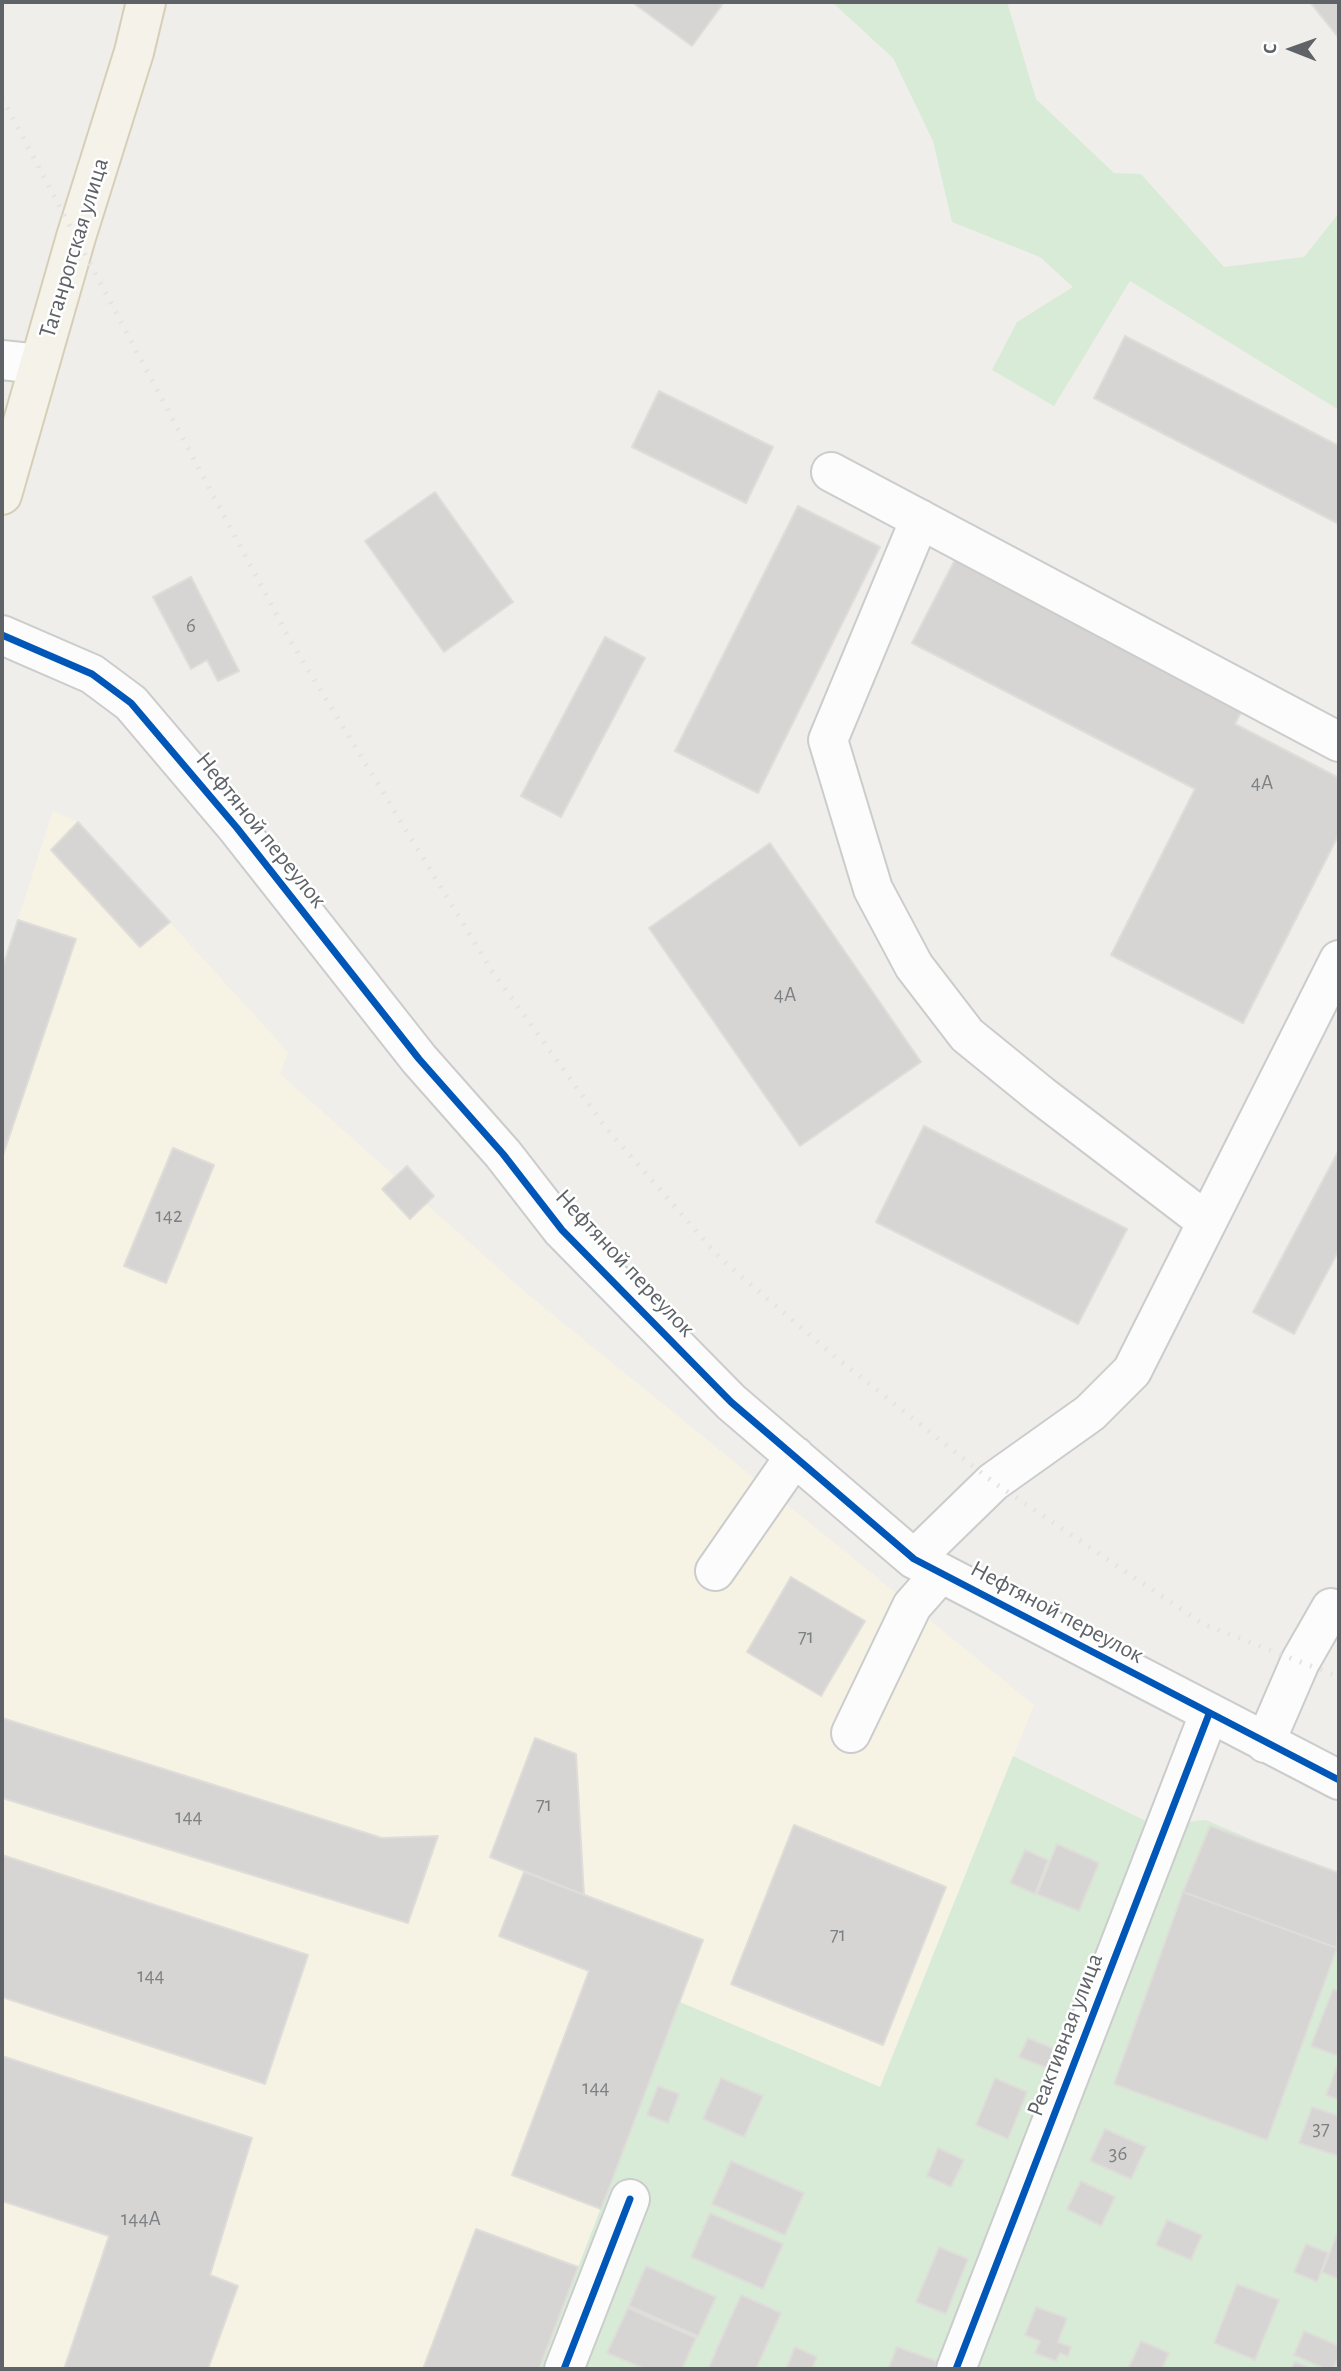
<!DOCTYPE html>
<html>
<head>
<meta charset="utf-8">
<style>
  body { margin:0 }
  #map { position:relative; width:1341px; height:2371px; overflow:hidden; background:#efeeea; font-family:"Alegreya Sans",sans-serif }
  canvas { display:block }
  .frame { position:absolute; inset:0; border:4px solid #5f6368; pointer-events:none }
  .north { position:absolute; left:1257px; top:14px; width:70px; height:70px; -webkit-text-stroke:5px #fff; paint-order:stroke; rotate:271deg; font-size:19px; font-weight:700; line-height:28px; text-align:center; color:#5f6368 }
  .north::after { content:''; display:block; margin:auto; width:24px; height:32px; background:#5f6368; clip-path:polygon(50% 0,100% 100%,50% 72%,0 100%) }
</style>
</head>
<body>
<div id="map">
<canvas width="1341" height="2371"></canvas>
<div class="frame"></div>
<div class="north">С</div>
</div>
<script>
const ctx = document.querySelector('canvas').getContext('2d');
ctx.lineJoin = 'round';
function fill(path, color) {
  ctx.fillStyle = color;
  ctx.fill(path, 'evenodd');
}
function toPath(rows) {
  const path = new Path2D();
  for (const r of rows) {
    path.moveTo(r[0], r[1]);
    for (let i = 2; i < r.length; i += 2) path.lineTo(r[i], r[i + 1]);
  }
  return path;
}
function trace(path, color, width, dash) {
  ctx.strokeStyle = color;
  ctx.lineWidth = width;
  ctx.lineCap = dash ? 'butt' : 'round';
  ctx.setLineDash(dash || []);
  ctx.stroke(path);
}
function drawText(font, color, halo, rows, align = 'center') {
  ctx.font = font + ' "Alegreya Sans",sans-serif';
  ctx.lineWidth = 5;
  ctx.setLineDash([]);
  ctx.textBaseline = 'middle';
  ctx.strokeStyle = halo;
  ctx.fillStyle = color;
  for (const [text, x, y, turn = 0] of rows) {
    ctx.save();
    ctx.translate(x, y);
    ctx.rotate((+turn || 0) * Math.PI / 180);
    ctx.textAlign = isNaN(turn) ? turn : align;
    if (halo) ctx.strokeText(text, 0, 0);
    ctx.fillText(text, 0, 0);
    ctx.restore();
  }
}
fill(toPath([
  [53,811,78,822,288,1052,280,1074,526,1293,1034,1705,880,2087,680,2003,539,2369,2,2369,2,969]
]), '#f7f3e4');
fill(toPath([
  [832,2,1007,2,1036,99,1114,173,1141,174,1224,267,1304,257,1339,213,1339,410,1130,281,1054,406,992,370,1017,322,1073,287,1040,257,952,222,933,141,893,58],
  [1013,1756,1154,1825,1206,1820,1339,1877,1339,2369,539,2369,680,2002,880,2087]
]), '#d8ebd6');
const building = toPath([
  [632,2,717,2,722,5,692,46,632,2],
  [1310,2,1339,2,1339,38,1310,2],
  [1125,336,1339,446,1339,524,1094,398,1125,336],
  [659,391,773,447,746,503,632,447,659,391],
  [435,492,513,602,444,652,365,541,435,492],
  [798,506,880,547,758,793,675,751,798,506],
  [959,552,1243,708,1235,724,1339,778,1339,834,1243,1023,1111,955,1195,789,912,643,959,552],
  [191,577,239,671,218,681,207,660,191,669,153,597,191,577],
  [605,637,645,658,561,817,521,796,605,637],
  [78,822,170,922,140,947,51,850,78,822],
  [770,843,921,1062,800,1146,649,928,770,843],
  [18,920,76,939,2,1158,2,969,18,920],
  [924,1126,1127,1229,1078,1324,876,1222,924,1126],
  [173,1148,214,1165,166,1283,124,1266,173,1148],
  [1339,1150,1339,1250,1294,1334,1253,1312,1339,1150],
  [407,1166,434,1196,410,1219,382,1189,407,1166],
  [791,1577,865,1621,821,1696,747,1652,791,1577],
  [2,1718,382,1838,438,1836,408,1923,2,1798,2,1718],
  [535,1738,576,1754,584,1895,490,1857,535,1738],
  [794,1825,946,1887,883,2045,731,1984,794,1825],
  [1210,1826,1339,1873,1337,1948,1183,1892,1210,1826],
  [1057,1844,1099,1863,1079,1911,1037,1894,1057,1844],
  [1025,1850,1048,1860,1035,1894,1010,1883,1025,1850],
  [2,1855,308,1955,265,2084,2,1997,2,1855],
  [524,1872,703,1940,601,2209,512,2175,589,1971,499,1936,524,1872],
  [1183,1892,1337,1948,1267,2140,1114,2084,1183,1892],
  [1333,1989,1339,1991,1339,2056,1311,2046,1333,1989],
  [1028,2038,1054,2049,1047,2068,1019,2057,1028,2038],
  [2,2056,252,2138,210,2275,238,2286,208,2369,64,2369,109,2236,2,2201,2,2056],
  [1339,2061,1339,2100,1326,2095,1339,2061],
  [721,2078,763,2096,744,2137,703,2119,721,2078],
  [995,2078,1027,2092,1008,2139,976,2125,995,2078],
  [658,2086,679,2094,668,2123,647,2115,658,2086],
  [1312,2107,1339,2116,1339,2156,1299,2143,1312,2107],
  [1105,2129,1146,2147,1131,2179,1090,2161,1105,2129],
  [938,2148,964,2160,951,2187,927,2176,938,2148],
  [731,2161,804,2193,785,2235,712,2204,731,2161],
  [1081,2181,1115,2197,1101,2226,1067,2209,1081,2181],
  [710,2213,783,2244,763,2289,691,2257,710,2213],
  [1167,2220,1202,2235,1191,2260,1156,2245,1167,2220],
  [476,2229,578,2267,539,2369,423,2369,476,2229],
  [1339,2229,1339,2279,1322,2272,1339,2229],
  [1306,2244,1328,2253,1317,2282,1294,2272,1306,2244],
  [939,2247,968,2259,946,2314,916,2302,939,2247],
  [646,2266,716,2297,698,2336,629,2306,646,2266],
  [1237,2284,1279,2300,1255,2360,1214,2343,1237,2284],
  [741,2295,781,2313,756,2369,708,2369,741,2295],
  [1036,2307,1067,2318,1058,2342,1071,2347,1068,2356,1060,2353,1056,2361,1035,2353,1040,2341,1025,2335,1036,2307],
  [628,2308,696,2338,682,2369,645,2369,607,2353,628,2308],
  [1304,2331,1339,2346,1339,2356,1333,2369,1325,2369,1294,2355,1304,2331],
  [1141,2341,1169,2353,1162,2369,1128,2369,1141,2341],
  [795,2347,817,2357,812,2369,786,2369,795,2347],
  [897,2347,937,2361,934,2369,888,2369,897,2347],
  [1295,2362,1313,2369,1291,2369,1295,2362]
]);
fill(building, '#d6d5d3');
trace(building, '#deddd9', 2);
const minor = toPath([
  [2,360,39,364],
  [831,472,1339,742],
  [920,519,828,740,873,889,914,966,967,1035,1042,1096,1207,1222],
  [2,635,92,674,131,703,237,828,419,1059,503,1154,562,1230,731,1402,914,1559,1339,1780],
  [914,1559,993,1482,1090,1413,1132,1371,1339,960],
  [715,1571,795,1456],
  [851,1733,912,1606,941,1573],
  [1265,1743,1300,1662,1331,1608],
  [564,2369,630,2199],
  [956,2369,1209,1714]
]);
const major = toPath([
  [2,495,76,237,134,52,146,2]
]);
trace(minor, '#cbcccc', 42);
trace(major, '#d7ceb8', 42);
trace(minor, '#fdfcfc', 38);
trace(major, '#f4f2e9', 38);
trace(toPath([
  [2,98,290,640,492,971,606,1128,720,1258,833,1355,993,1482,1203,1624,1339,1677]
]), '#e4e4e4', 5, [2, 9]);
trace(toPath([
  [2,635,92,674,131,703,237,828,419,1059,503,1154,562,1230,731,1402,914,1559,1339,1780],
  [564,2369,630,2199],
  [956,2369,1209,1714]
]), '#0057b8', 7);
drawText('21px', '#7e8184', null, [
  ["6",191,626],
  ["4А",1262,783],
  ["4А",785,995],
  ["142",169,1216],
  ["71",806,1637],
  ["71",544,1805],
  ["144",189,1817],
  ["71",838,1935],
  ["144",151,1976],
  ["144",596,2088],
  ["37",1321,2129],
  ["36",1118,2154],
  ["144А",141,2219]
]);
drawText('24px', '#5f6368', '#fff', [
  ["Таганрогская улица",74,248,-73],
  ["Нефтяной переулок",261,830,51],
  ["Нефтяной переулок",625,1263,47],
  ["Нефтяной переулок",1057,1612,28],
  ["Реактивная улица",1065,2035,-69]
]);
</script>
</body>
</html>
